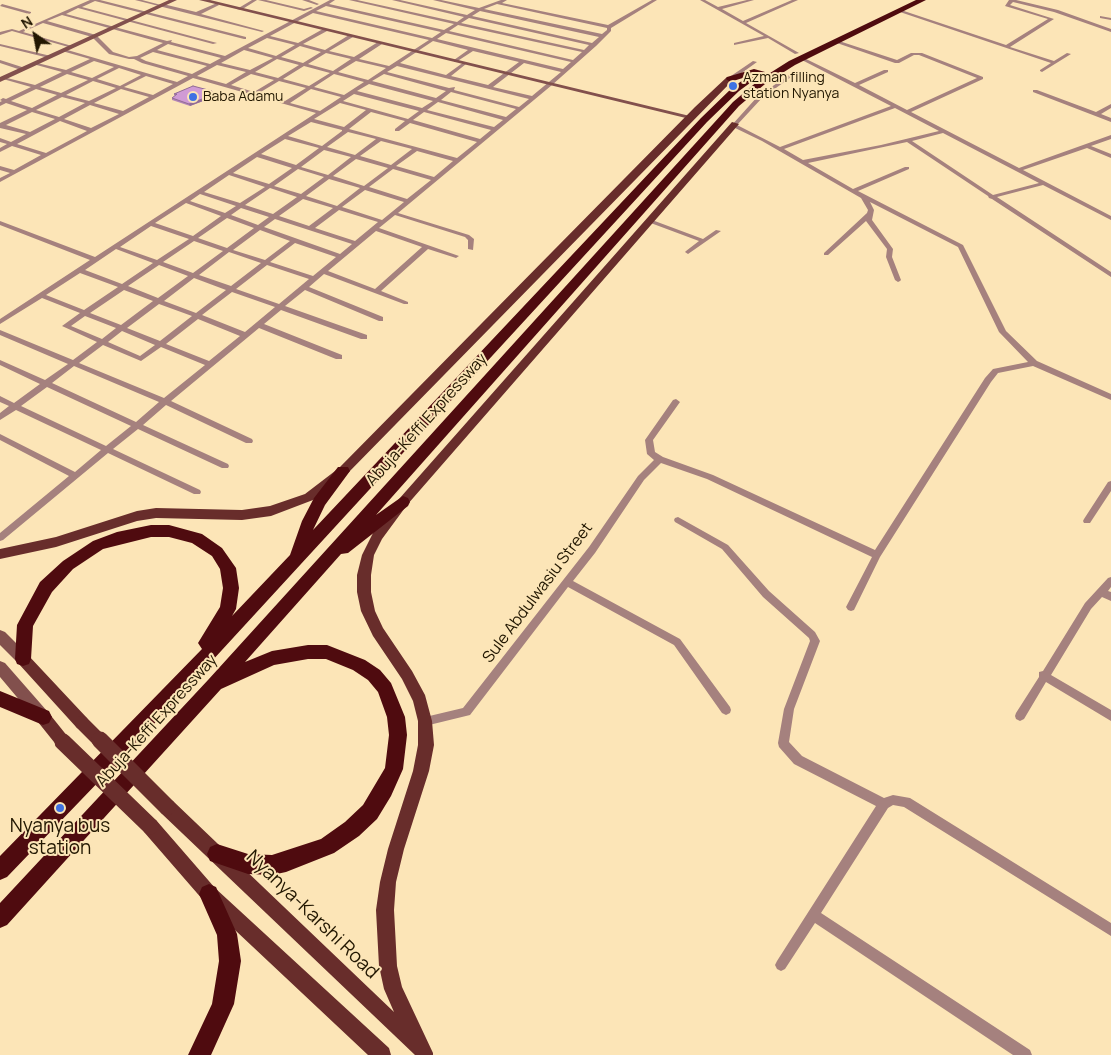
<!DOCTYPE html>
<html>
<head>
<meta charset="utf-8">
<style>
  body { margin:0 }
  #map { position:relative; width:1111px; height:1055px; overflow:hidden; background:#fce5b7; font-family:Manrope,sans-serif }
  canvas { display:block }
  .north { position:absolute; left:10px; top:10px; width:50px; height:50px; -webkit-text-stroke:4px #fce5b7; paint-order:stroke; rotate:327deg; font-size:14px; font-weight:700; line-height:20px; text-align:center; color:#221701 }
  .north::after { content:''; display:block; margin:auto; width:18px; height:22px; background:#221701; clip-path:polygon(50% 0,100% 100%,50% 72%,0 100%) }
</style>
</head>
<body>
<div id="map">
<canvas width="1111" height="1055"></canvas>
<div class="north">N</div>
</div>
<script>
const ctx = document.querySelector('canvas').getContext('2d');
ctx.lineJoin = 'round';
function toPath(rows) {
  const path = new Path2D();
  for (const r of rows) {
    path.moveTo(r[0], r[1]);
    for (let i = 2; i < r.length; i += 2) path.lineTo(r[i], r[i + 1]);
  }
  return path;
}
function fill(path, color) {
  ctx.fillStyle = color;
  ctx.fill(path, 'evenodd');
}
function trace(path, color, width, dash) {
  ctx.strokeStyle = color;
  ctx.lineWidth = width;
  ctx.lineCap = dash ? 'butt' : 'round';
  ctx.setLineDash(dash || []);
  ctx.stroke(path);
}
function drawText(font, color, halo, rows, align = 'center') {
  ctx.font = font + ' Manrope,sans-serif';
  ctx.lineWidth = 4;
  ctx.setLineDash([]);
  ctx.textBaseline = 'middle';
  ctx.strokeStyle = halo;
  ctx.fillStyle = color;
  for (const [text, x, y, turn = 0] of rows) {
    ctx.save();
    ctx.translate(x, y);
    ctx.rotate((+turn || 0) * Math.PI / 180);
    ctx.textAlign = isNaN(turn) ? turn : align;
    if (halo) ctx.strokeText(text, 0, 0);
    ctx.fillText(text, 0, 0);
    ctx.restore();
  }
}
fill(toPath([
  [90,0,100,0,246,37,246,39,244,39,95,1,82,7,217,43,213,44,78,8,66,14,167,41,172,40,171,42,225,56,330,0,335,0,329,4,444,30,454,24,349,0,357,0,457,22,464,17,392,0,400,0,467,15,475,10,433,0,441,0,479,8,501,0,507,0,502,3,608,25,652,0,657,0,611,28,611,31,596,46,552,85,398,213,469,235,474,239,473,250,468,249,468,240,465,237,395,215,379,228,459,256,456,258,428,249,381,291,408,302,408,304,404,304,324,274,309,287,383,317,383,321,379,321,305,290,285,306,367,335,367,339,361,339,281,310,264,324,342,355,342,359,336,359,259,328,171,401,252,439,253,441,252,443,246,443,166,405,143,425,228,464,229,466,228,468,222,468,138,429,113,449,200,490,201,492,200,494,194,494,108,453,3,540,0,541,0,533,69,476,0,440,0,434,75,472,101,450,16,410,0,420,0,413,9,406,0,402,0,396,14,403,40,384,0,365,0,360,45,380,68,364,0,335,0,330,73,360,97,342,62,326,80,313,42,298,0,324,0,319,90,260,0,225,0,221,95,257,316,113,193,78,0,182,0,178,10,173,0,170,0,166,14,170,41,155,12,146,0,152,0,148,7,144,0,142,0,138,11,142,26,134,0,128,0,123,27,110,6,103,0,106,0,102,2,101,0,100,3,98,6,99,31,87,3,79,3,77,35,85,62,72,33,64,33,62,66,70,90,59,62,51,62,50,64,49,177,82,188,76,142,63,134,59,129,59,109,54,92,37,43,23,23,32,72,46,72,48,12,31,0,35,0,32,12,29,19,31,90,0],
  [497,4,607,28,607,30,602,34,484,9,497,4],
  [326,6,441,32,432,38,316,11,326,6],
  [480,11,599,37,592,43,472,16,480,11],
  [313,13,429,40,389,66,359,59,382,44,382,42,378,42,354,57,329,51,353,37,353,35,349,35,325,50,303,44,327,31,327,29,323,29,298,43,270,36,313,13],
  [62,15,163,43,137,56,129,57,113,52,96,35,47,21,62,15],
  [469,18,589,45,584,50,461,23,469,18],
  [458,25,582,52,573,60,449,31,458,25],
  [446,33,571,62,563,69,437,39,446,33],
  [267,38,295,45,276,56,248,48,267,38],
  [433,41,468,50,454,60,454,62,456,62,473,51,519,62,488,85,451,76,466,64,466,62,464,62,446,75,400,63,433,41],
  [168,44,221,58,210,64,157,50,168,44],
  [300,46,321,52,303,63,281,57,300,46],
  [244,50,273,58,250,70,221,63,244,50],
  [153,52,207,66,192,74,146,61,140,58,153,52],
  [326,53,351,59,333,71,308,64,326,53],
  [277,59,299,65,278,78,255,72,277,59],
  [94,61,114,67,92,78,71,72,94,61],
  [356,61,386,68,368,80,338,72,356,61],
  [524,63,561,72,532,96,493,87,524,63],
  [217,65,246,72,226,84,197,76,217,65],
  [304,66,330,73,309,86,283,79,304,66],
  [397,66,529,99,519,107,454,90,455,87,449,88,387,72,397,66],
  [119,68,141,75,120,86,97,79,119,68],
  [67,74,88,80,61,93,40,87,67,74],
  [251,74,274,80,254,92,231,85,251,74],
  [334,74,364,82,344,95,314,87,334,74],
  [384,74,446,91,436,98,372,81,384,74],
  [146,76,173,84,153,95,124,87,146,76],
  [93,81,116,88,89,101,66,95,93,81],
  [279,81,306,88,285,101,259,93,279,81],
  [369,84,433,101,422,108,357,91,369,84],
  [36,89,57,95,32,108,11,101,36,89],
  [121,89,149,97,123,111,94,103,121,89],
  [311,89,341,97,320,111,290,103,311,89],
  [451,92,516,109,506,117,441,100,451,92],
  [354,94,419,111,408,119,343,101,354,94],
  [62,97,85,103,59,117,36,110,62,97],
  [438,102,503,120,494,127,427,110,438,102],
  [340,103,366,110,344,127,314,119,340,103],
  [90,105,119,114,91,128,64,119,90,105],
  [32,112,55,119,30,132,6,125,32,112],
  [371,112,405,121,395,129,395,131,399,131,410,123,477,142,457,158,349,129,371,112],
  [424,112,491,130,480,139,413,120,424,112],
  [60,121,87,131,46,153,17,144,60,121],
  [311,122,342,130,342,131,322,146,288,136,311,122],
  [348,132,376,139,355,155,327,147,348,132],
  [285,139,319,148,296,165,261,154,285,139],
  [381,141,412,149,391,165,360,156,381,141],
  [324,150,351,157,328,175,301,167,324,150],
  [417,151,453,161,434,177,396,166,417,151],
  [257,157,292,168,269,184,233,173,257,157],
  [356,159,388,168,364,186,333,176,356,159],
  [298,169,324,177,301,194,274,186,298,169],
  [393,169,431,180,407,199,369,187,393,169],
  [229,175,265,187,240,203,204,192,229,175],
  [329,179,360,188,337,206,306,196,329,179],
  [270,188,297,197,273,214,245,205,270,188],
  [365,190,404,202,382,220,342,207,365,190],
  [200,194,236,206,225,213,190,201,200,194],
  [303,199,333,208,309,226,279,216,303,199],
  [186,203,221,216,193,236,155,223,186,203],
  [241,208,269,217,258,225,231,215,241,208],
  [339,210,378,222,355,241,315,228,339,210],
  [227,218,254,228,227,248,198,238,227,218],
  [275,219,352,244,340,254,264,227,275,219],
  [151,226,189,239,157,260,120,247,151,226],
  [260,230,290,241,265,260,233,250,260,230],
  [376,231,422,247,375,289,328,271,376,231],
  [194,241,223,251,193,273,163,262,194,241],
  [295,243,336,257,313,276,270,262,295,243],
  [116,249,153,263,122,284,85,270,116,249],
  [229,252,261,263,231,286,199,275,229,252],
  [159,265,188,276,158,298,128,286,159,265],
  [267,265,309,279,279,304,236,289,267,265],
  [80,273,118,287,84,310,46,295,80,273],
  [194,278,226,290,196,313,164,301,194,278],
  [124,290,153,301,121,325,90,313,124,290],
  [232,292,275,307,245,332,202,315,232,292],
  [159,304,192,316,160,341,127,328,159,304],
  [85,316,116,328,102,339,71,326,85,316],
  [198,319,240,336,209,361,166,344,198,319],
  [122,331,155,345,140,356,108,342,122,331],
  [103,345,141,361,161,347,205,365,164,398,79,363,103,345],
  [74,366,159,402,136,422,52,383,74,366],
  [47,387,131,426,106,446,21,406,47,387],
  [135,0,142,0,161,5,163,4,196,12,217,3,219,5,201,14,264,31,262,32,135,0],
  [252,0,257,0,241,10,237,9,252,0],
  [258,0,266,0,304,9,311,7,313,8,304,11,258,0],
  [302,0,309,0,319,4,317,5,302,0],
  [700,0,705,0,718,7,747,0,754,0,722,9,743,21,792,0,798,0,746,23,799,53,795,54,768,38,734,45,734,43,764,36,700,0],
  [1009,0,1016,0,1058,10,1111,29,1111,32,1054,12,1013,2,1010,5,1054,19,1010,47,1054,61,1067,53,1071,54,1042,72,1040,71,1040,70,1051,63,897,11,901,10,1006,45,1048,19,1005,6,1009,0],
  [2,4,31,12,31,13,29,14,0,6,2,4],
  [1100,16,1111,18,1111,20,1100,18,1100,16],
  [836,40,897,60,911,53,922,53,983,77,983,79,911,112,1019,168,1111,135,1111,139,1091,146,1111,154,1111,158,1087,148,1023,170,1111,216,1111,220,1043,185,997,197,1111,272,1111,277,992,199,989,198,988,196,907,142,808,163,853,189,905,167,909,167,909,169,858,191,963,245,1006,331,1037,361,1111,394,1111,400,1033,366,998,373,991,382,880,557,854,610,851,611,848,610,846,607,872,557,707,479,661,463,644,480,595,553,573,581,680,639,730,707,731,710,730,713,726,715,722,713,674,645,568,587,470,715,425,726,421,724,420,721,421,718,463,708,589,547,638,476,654,460,647,454,645,440,673,400,676,399,680,402,653,440,655,452,663,457,713,475,875,550,985,378,993,369,1028,362,999,332,958,247,870,202,874,210,872,220,893,249,892,257,901,280,900,281,898,282,895,280,886,257,887,249,866,221,828,255,824,255,824,253,867,213,868,210,861,198,762,141,731,126,758,96,792,73,794,73,794,75,762,98,737,125,780,147,891,106,800,59,800,58,802,57,855,83,884,70,888,70,888,72,859,85,907,110,977,78,919,55,914,55,899,63,895,63,834,42,834,41,836,40],
  [895,108,939,131,881,145,803,160,784,149,895,108],
  [943,133,1039,183,993,195,912,141,943,133],
  [0,44,51,56,51,57,49,58,0,46,0,44],
  [0,60,25,68,25,69,21,70,0,63,0,60],
  [753,61,757,62,732,80,728,80,728,78,753,61],
  [1033,90,1037,90,1096,112,1111,104,1111,108,1101,114,1111,118,1111,122,1033,92,1033,90],
  [648,220,652,220,703,239,716,230,721,231,688,254,685,252,686,251,699,241,648,222,648,220],
  [1111,481,1111,491,1090,523,1084,523,1083,521,1084,519,1108,482,1111,481],
  [678,517,728,545,769,591,815,632,820,641,794,709,789,742,802,756,884,798,893,795,910,798,1111,923,1111,936,904,807,893,805,888,808,821,913,1030,1050,1032,1055,1013,1055,815,923,785,969,781,971,777,969,775,965,777,961,876,806,794,764,779,747,778,743,784,709,810,641,809,638,763,597,722,549,675,522,674,520,675,518,678,517],
  [1111,577,1111,587,1108,591,1111,592,1111,601,1102,597,1091,609,1051,675,1111,710,1111,721,1046,682,1024,719,1020,721,1016,719,1015,716,1016,713,1039,677,1039,672,1043,671,1085,603,1108,578,1111,577]
]), '#a5817e');
fill(toPath([
  [169,0,177,0,0,82,0,77,169,0],
  [199,0,210,0,694,117,690,119,199,0],
  [0,630,5,632,28,655,30,659,28,663,23,665,18,663,0,645,0,630],
  [0,661,5,663,47,711,49,716,47,721,42,723,37,721,0,677,0,661]
]), '#82504d');
fill(toPath([
  [727,77,734,79,347,474,313,500,271,516,242,520,156,518,137,521,56,547,0,559,0,549,56,537,137,511,156,508,242,510,270,506,305,494,339,468,695,107,727,77],
  [732,122,739,124,407,505,382,539,374,555,371,575,371,592,375,611,383,628,412,671,425,695,432,721,434,745,429,771,404,849,396,882,394,910,397,966,402,987,433,1053,433,1055,415,1055,161,813,159,807,161,801,167,799,173,801,394,1012,384,989,379,966,376,910,380,882,388,849,413,771,418,745,418,721,413,701,402,679,373,636,361,611,357,592,357,575,362,555,373,533,399,499,732,122],
  [23,653,28,655,87,718,89,723,87,728,82,730,77,728,18,663,16,659,18,655,23,653],
  [43,710,48,712,68,737,71,742,68,747,63,749,58,747,38,722,36,717,38,712,43,710],
  [150,818,156,820,215,888,389,1048,391,1055,368,1055,203,900,144,832,142,826,144,820,150,818]
]), '#682d2b');
fill(toPath([
  [916,0,926,0,795,65,765,84,739,106,376,515,403,496,408,498,410,502,408,506,348,553,341,554,245,662,272,651,308,645,327,645,365,660,380,670,391,683,405,717,407,735,403,769,391,796,377,819,359,836,334,853,286,872,272,875,248,874,210,861,207,854,210,847,217,844,248,854,272,855,321,839,345,822,363,805,385,768,389,735,387,717,378,692,368,680,353,670,326,659,308,659,274,665,221,689,7,925,0,928,0,903,208,680,733,102,759,80,789,61,916,0],
  [754,69,765,72,739,91,707,122,154,724,7,877,0,880,0,856,202,649,198,643,220,607,223,588,220,569,212,556,192,543,169,537,151,537,103,549,73,569,52,592,33,626,31,659,29,664,23,666,17,664,15,659,17,625,40,582,63,561,93,541,117,532,151,525,169,525,202,534,222,548,236,568,239,588,236,609,232,616,290,555,302,521,314,498,338,467,348,467,350,471,325,505,313,530,701,118,733,87,749,76,730,82,726,79,727,77,754,69],
  [0,691,49,711,52,717,49,723,43,725,0,707,0,691],
  [209,884,216,887,237,934,241,961,234,1004,211,1055,188,1055,212,1004,219,961,217,935,199,894,202,887,209,884]
]), '#4f0b0f');
trace(toPath([
  [82,723,101,742]
]), '#682d2b', 14);
trace(toPath([
  [100,740,167,807],
  [63,742,150,826]
]), '#682d2b', 17);
fill(toPath([
  [212,91,213,94,210,96,211,98,190,106,172,100,172,98,175,96,174,94]
]), '#b385b7');
fill(toPath([
  [212,91,213,94,210,96,211,98,190,106,189,104]
]), '#926c95');
const building = toPath([
  [193,86,212,91,207,95,210,96,189,104,172,98,177,94,174,94,193,86]
]);
fill(building, '#d09bd5');
trace(building, '#926c95', 1);
for (const [x, y, r, color] of [
  [733,86,5,"#3f71e2"],
  [193,97,5,"#3f71e2"],
  [60,808,5,"#3f71e2"]
]) {
  const dot = new Path2D();
  dot.arc(x, y, r, 0, 2 * Math.PI);
  ctx.fillStyle = color;
  ctx.fill(dot);
  trace(dot, '#fce5b7', 2);
}
drawText('14px', '#221701', '#fce5b7', [
  ["Azman filling",743,78],
  ["station Nyanya",743,94],
  ["Baba Adamu",203,97]
], 'left');
drawText('16px', '#221701', '#fce5b7', [
  ["Abuja-Keffi Expressway",427,420,-48],
  ["Sule Abdulwasiu Street",538,593,-53],
  ["Abuja-Keffi Expressway",157,721,-48]
]);
drawText('19px', '#221701', '#fce5b7', [
  ["Nyanya bus",60,827],
  ["station",60,849]
]);
drawText('19px', '#221701', '#fce5b7', [
  ["Nyanya-Karshi Road",312,915,44]
]);
</script>
</body>
</html>
